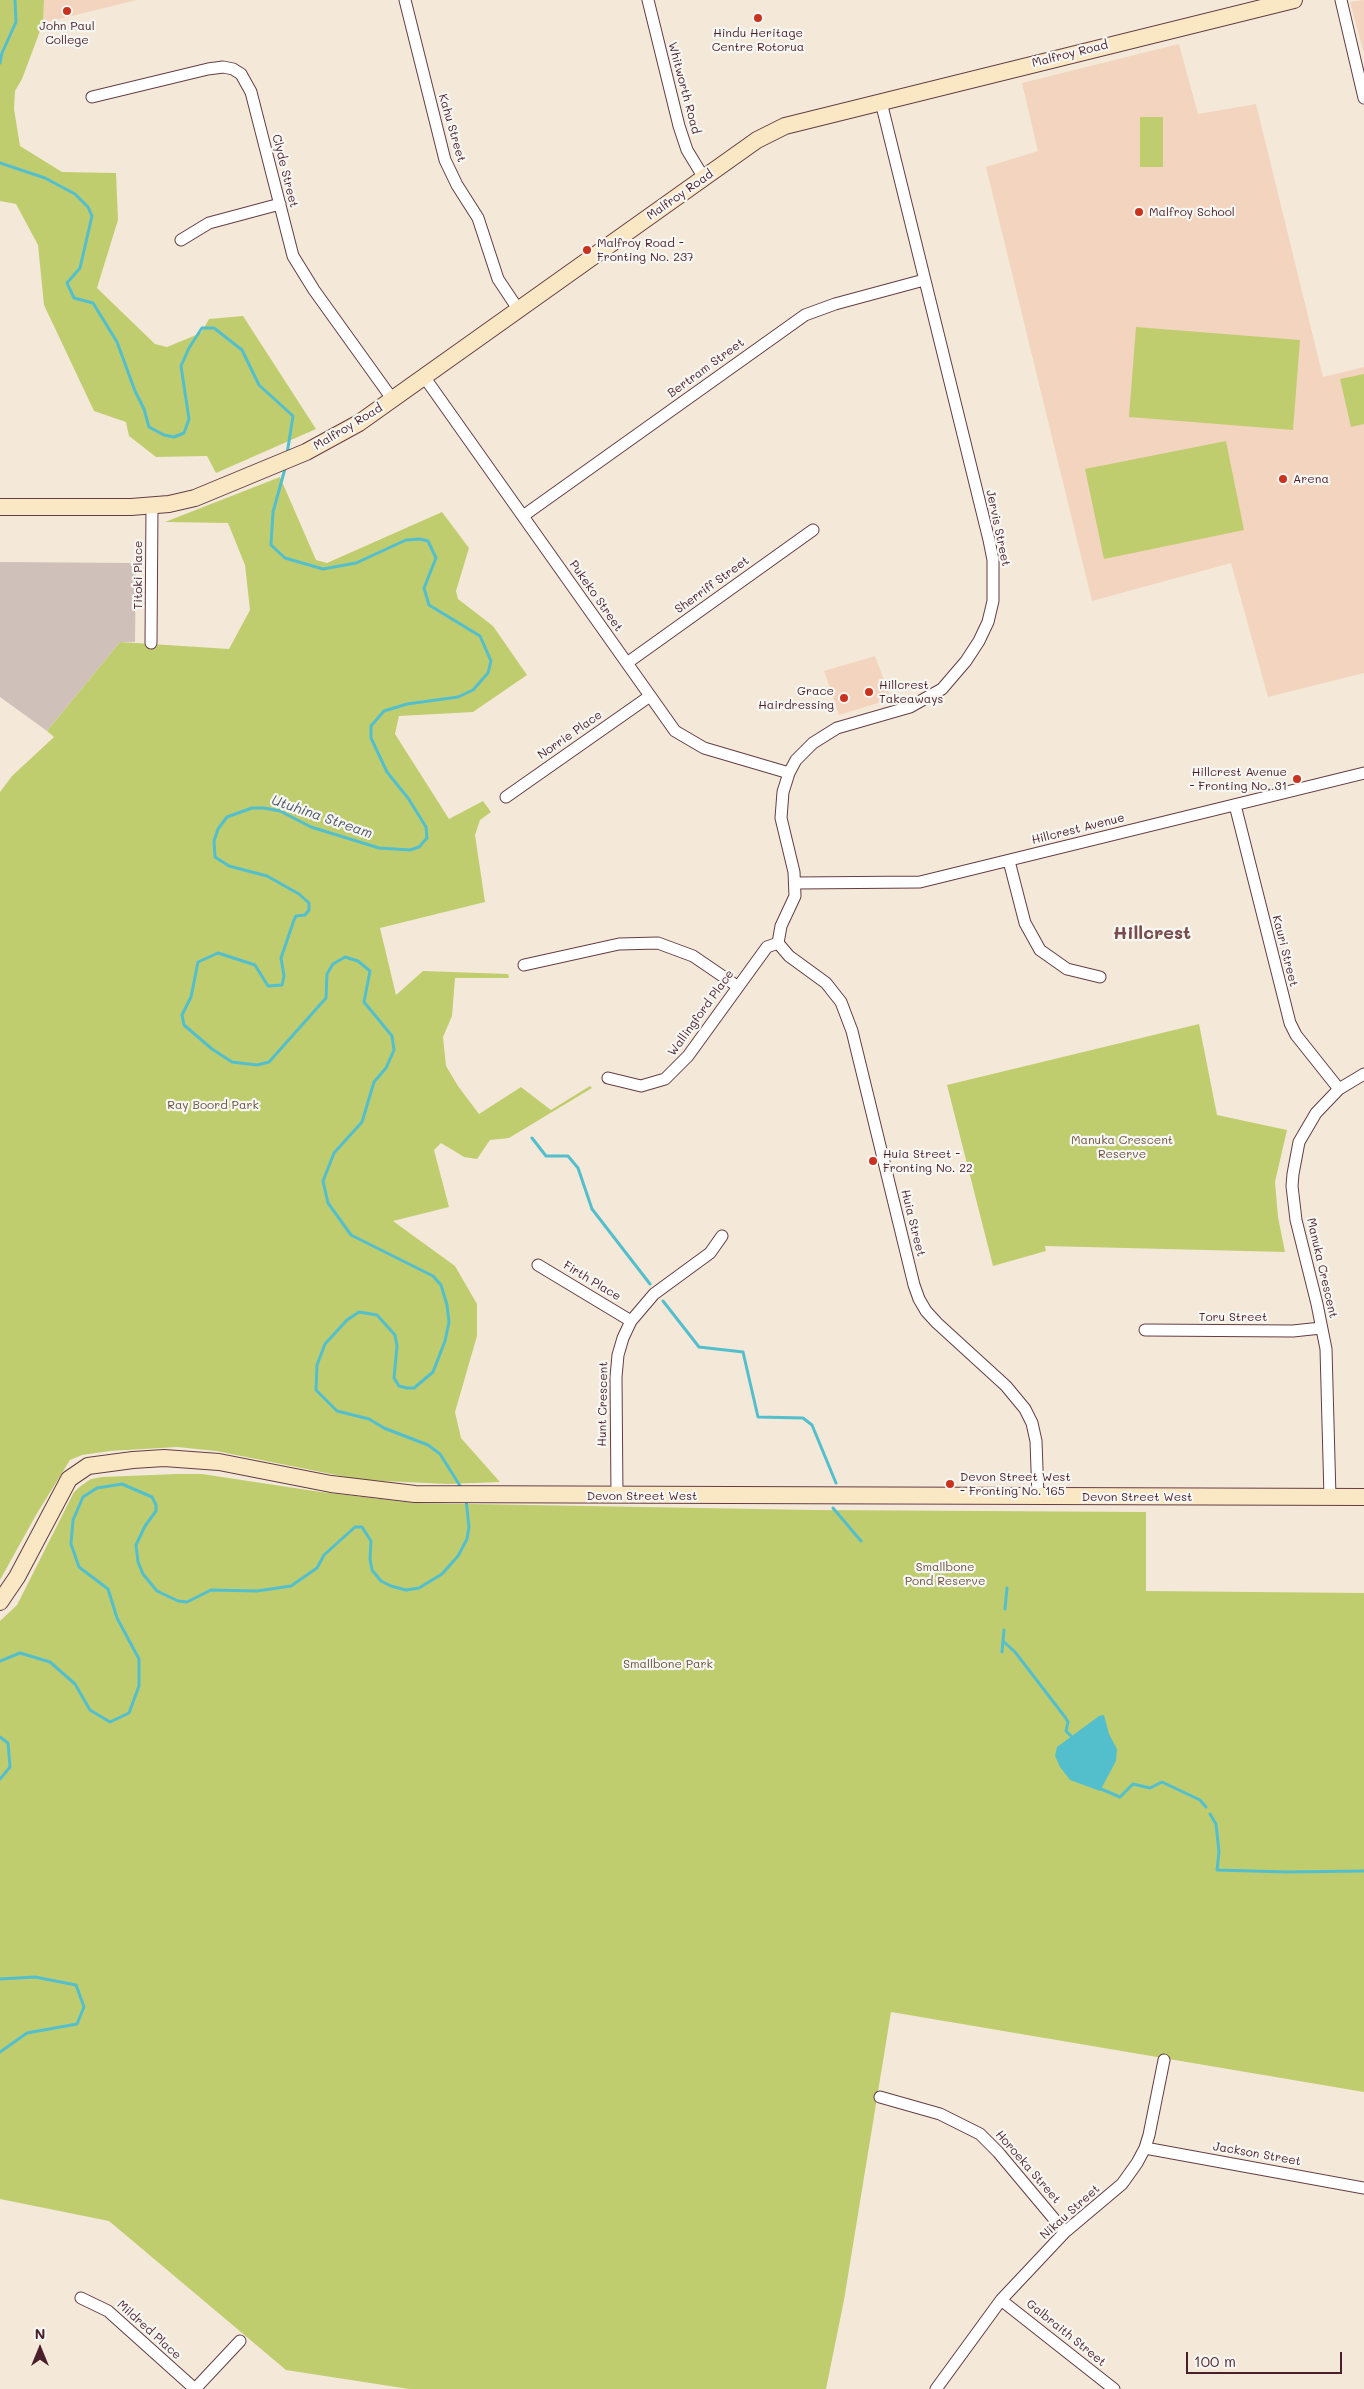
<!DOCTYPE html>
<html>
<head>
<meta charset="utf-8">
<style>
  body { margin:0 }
  #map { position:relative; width:1364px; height:2389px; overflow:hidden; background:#f4e9d8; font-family:Mali,sans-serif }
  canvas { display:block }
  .north { position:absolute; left:15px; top:2324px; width:50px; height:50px; -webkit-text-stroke:4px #f6f6f2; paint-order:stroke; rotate:0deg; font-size:14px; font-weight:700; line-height:20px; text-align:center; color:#4a1f2b }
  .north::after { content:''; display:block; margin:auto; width:18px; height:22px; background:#4a1f2b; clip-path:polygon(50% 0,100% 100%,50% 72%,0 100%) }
  .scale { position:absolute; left:1186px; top:2352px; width:156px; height:22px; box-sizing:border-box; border:2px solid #4a1f2b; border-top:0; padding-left:6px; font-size:15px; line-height:18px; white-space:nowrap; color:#4a1f2b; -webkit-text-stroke:4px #f6f6f2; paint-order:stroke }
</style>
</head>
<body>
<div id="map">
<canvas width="1364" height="2389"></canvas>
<div class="north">N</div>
<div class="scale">100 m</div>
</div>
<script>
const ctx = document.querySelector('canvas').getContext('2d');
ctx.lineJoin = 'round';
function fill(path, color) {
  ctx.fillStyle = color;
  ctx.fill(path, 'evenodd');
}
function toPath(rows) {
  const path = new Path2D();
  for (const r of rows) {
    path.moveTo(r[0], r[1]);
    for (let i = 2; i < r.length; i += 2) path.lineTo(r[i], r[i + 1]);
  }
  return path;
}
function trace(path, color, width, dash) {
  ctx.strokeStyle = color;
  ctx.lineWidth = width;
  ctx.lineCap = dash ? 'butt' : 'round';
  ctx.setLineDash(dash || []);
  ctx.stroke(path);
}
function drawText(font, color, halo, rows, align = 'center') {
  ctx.font = font + ' Mali,sans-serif';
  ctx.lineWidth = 4.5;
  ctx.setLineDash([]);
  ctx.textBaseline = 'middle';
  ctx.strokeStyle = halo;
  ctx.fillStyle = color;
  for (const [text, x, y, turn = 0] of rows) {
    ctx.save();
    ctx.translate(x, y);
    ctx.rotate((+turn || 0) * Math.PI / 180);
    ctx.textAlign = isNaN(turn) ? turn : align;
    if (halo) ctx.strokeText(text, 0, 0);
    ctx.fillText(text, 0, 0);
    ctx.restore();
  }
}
fill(toPath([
  [44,0,137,0,43,23],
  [1364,0,1364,53,1350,2],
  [1179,44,1198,114,1256,104,1323,377,1364,367,1364,673,1268,697,1231,563,1092,601,986,167,1038,151,1022,83],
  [875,656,891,699,839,715,824,671]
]), '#f3d4be');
fill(toPath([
  [0,562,136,563,135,642,120,642,47,731,0,697]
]), '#cfc0ba');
fill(toPath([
  [0,0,44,0,43,23,22,79,15,91,14,109,20,146,62,172,116,173,118,220,97,288,155,344,167,347,201,333,209,319,243,316,316,429,216,473,207,456,156,457,129,436,126,422,94,411,44,305,38,245,16,204,0,201],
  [1140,117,1163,117,1163,167,1140,167],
  [1136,327,1300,340,1293,430,1129,417],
  [1364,374,1364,424,1351,427,1340,379],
  [1226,441,1244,530,1104,559,1085,469],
  [280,477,316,560,327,563,442,512,469,548,456,591,458,599,493,626,527,675,473,712,399,716,395,734,449,819,483,801,491,812,480,820,475,835,485,902,380,928,396,995,423,971,508,974,509,978,455,978,452,1016,443,1037,446,1066,458,1086,479,1114,521,1087,551,1110,590,1086,592,1088,509,1138,490,1140,477,1159,464,1157,441,1143,434,1150,449,1207,393,1221,455,1266,477,1304,477,1336,455,1412,461,1438,500,1482,448,1484,361,1480,216,1451,177,1447,110,1451,82,1455,70,1460,36,1515,0,1580,0,792,12,776,54,737,47,731,120,642,229,649,250,610,245,565,228,523,165,522],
  [1199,1024,1217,1115,1287,1130,1275,1182,1278,1217,1285,1252,1045,1246,1046,1251,993,1266,947,1085],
  [177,1474,202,1474,321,1492,415,1503,814,1510,1146,1512,1146,1591,1364,1593,1364,2092,891,2012,844,2300,826,2389,409,2389,286,2370,109,2221,0,2199,0,1621,17,1605,74,1492,82,1485,91,1479,102,1477]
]), '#c0cd6f');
fill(toPath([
  [1104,1715,1109,1734,1117,1749,1116,1761,1100,1791,1070,1780,1060,1767,1055,1756,1057,1747,1099,1716]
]), '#53bfcd');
trace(toPath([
  [0,63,2,53,16,22,15,0],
  [0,163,45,178,75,194,88,207,92,216,80,268,67,283,74,298,93,303,117,342,135,391,144,409,149,427,164,435,174,437,184,433,189,419,181,366,189,348,202,328,214,328,242,350,259,385,293,416,287,454],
  [286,465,273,512,271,545,285,558,323,569,356,563,406,540,420,539,428,541,436,558,424,588,429,605,480,636,491,661,488,673,473,690,458,697,407,704,384,711,371,726,371,738,387,772,408,798,426,827,427,838,419,847,410,850,379,848,311,827,280,811,264,808,252,808,227,817,218,829,214,841,215,857,229,866,267,876,299,894,309,903,309,910,305,915,296,916,294,920,281,958,284,976,282,985,268,986,255,965,218,953,198,962,191,997,182,1015,184,1025,212,1049,232,1062,257,1065,269,1062,326,998,327,974,333,964,345,957,358,961,370,971,364,1002,392,1036,394,1050,386,1068,374,1082,362,1122,334,1153,323,1181,328,1203,351,1235,433,1276,441,1285,447,1305,449,1322,445,1341,433,1372,414,1388,407,1388,399,1386,394,1378,397,1346,395,1335,377,1315,359,1312,347,1320,325,1344,317,1365,316,1390,337,1411,369,1419,384,1428,428,1445,440,1454,462,1489],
  [532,1138,546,1156,568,1156,578,1168,592,1209,650,1284],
  [663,1301,699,1347,743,1352,758,1417,803,1418,812,1425,836,1483],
  [833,1508,861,1541],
  [1005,1609,1007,1588],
  [1003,1641,1015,1652,1065,1717,1068,1722,1066,1731,1071,1736],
  [1002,1652,1004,1630],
  [0,1661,20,1653,50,1662,75,1684,90,1710,110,1722,129,1713,139,1686,139,1659,117,1618,108,1589,79,1567,71,1544,73,1520,83,1497,97,1488,122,1484,152,1497,156,1505,156,1511,145,1526,136,1545,138,1562,143,1574,157,1591,178,1601,187,1602,211,1590,257,1591,291,1586,317,1568,324,1555,355,1527,362,1527,371,1541,370,1559,372,1570,381,1581,391,1586,406,1590,419,1588,442,1574,458,1556,467,1539,469,1527,466,1499],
  [0,1737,8,1743,10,1767,0,1779],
  [1101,1789,1120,1797,1133,1784,1150,1788,1162,1782,1200,1800,1206,1807],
  [1210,1814,1216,1824,1219,1852,1217,1870,1287,1872,1364,1871],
  [0,1979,35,1977,76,1985,84,2007,77,2024,27,2033,0,2052]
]), '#53bfcd', 3);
const minor = toPath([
  [405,0,445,160,457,185,478,218,498,279,518,309],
  [648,0,679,126,687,150,704,178],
  [1341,0,1364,98],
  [92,97,208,69,223,67,233,69,241,74,251,92,293,256,314,290,393,400],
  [181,240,209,223,280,204],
  [425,378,675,731,704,748,789,773],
  [523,516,805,315,835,304,924,280],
  [151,643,152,507],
  [627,663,813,530],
  [506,797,650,696],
  [1235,805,1290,1023,1296,1035,1339,1089],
  [1009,861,1025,923,1040,950,1067,969,1100,977],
  [796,883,920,882,1364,773],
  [778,943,781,926,795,896,794,872,781,818,783,792,789,773,796,760,813,743,837,728,910,707,942,689,966,661,979,641,988,622,993,601,993,560,989,540,881,102],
  [778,943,789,956,826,983,841,1002,852,1031,914,1285,919,1299,926,1311,937,1323,1006,1386,1025,1409,1032,1423,1036,1441,1038,1497],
  [524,965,619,944,658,943,693,956,737,986],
  [608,1078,641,1086,665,1079,688,1056,767,947,778,943],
  [538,1265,631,1321],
  [1145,1330,1293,1331,1321,1328],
  [617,1496,616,1377,618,1355,623,1338,631,1321,654,1294,710,1253,722,1236],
  [1330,1497,1326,1349,1317,1304,1296,1220,1292,1186,1293,1174,1299,1142,1316,1113,1339,1089,1364,1074],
  [880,2097,940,2114,980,2134,998,2152,1065,2232],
  [1145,2148,1364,2188],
  [81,2298,108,2311,195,2389,240,2341],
  [1001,2300,1114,2389],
  [936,2389,1001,2300,1065,2232,1122,2184,1137,2163,1145,2148,1149,2135,1164,2060]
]);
const secondary = toPath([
  [0,507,131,507,169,504,195,498,306,452,359,423,757,140,785,126,1294,0],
  [0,1602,17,1577,69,1479,88,1466,133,1460,164,1458,219,1462,331,1484,415,1494,1364,1497]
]);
trace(minor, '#643d45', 13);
trace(secondary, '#643d45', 18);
trace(minor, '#fff', 11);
trace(secondary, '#fae7c3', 16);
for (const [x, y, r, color] of [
  [67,11,5,"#c8321e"],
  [758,18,5,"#c8321e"],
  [1139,212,5,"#c8321e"],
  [587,250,5,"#c8321e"],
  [1283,479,5,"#c8321e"],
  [869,692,5,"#c8321e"],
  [844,698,5,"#c8321e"],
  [1297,779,5,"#c8321e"],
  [873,1161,5,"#c8321e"],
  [950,1484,5,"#c8321e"]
]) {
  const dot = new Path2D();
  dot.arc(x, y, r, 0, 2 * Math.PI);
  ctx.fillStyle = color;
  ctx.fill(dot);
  trace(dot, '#f6f6f2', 2);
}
drawText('12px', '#4a1f2b', '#f6f6f2', [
  ["John Paul",67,26,"center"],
  ["College",67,40,"center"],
  ["Hindu Heritage",758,33,"center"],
  ["Centre Rotorua",758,47,"center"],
  ["Malfroy School",1149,212],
  ["Malfroy Road -",597,243],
  ["Fronting No. 237",597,257],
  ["Arena",1293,479],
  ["Hillcrest",879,685],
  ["Takeaways",879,699],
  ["Grace",834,691,"right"],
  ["Hairdressing",834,705,"right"],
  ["Hillcrest Avenue",1287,772,"right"],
  ["- Fronting No. 31",1287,786,"right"],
  ["Huia Street -",883,1154],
  ["Fronting No. 22",883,1168],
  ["Devon Street West",960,1477],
  ["- Fronting No. 165",960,1491]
], 'left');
drawText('12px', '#4a1f2b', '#f6f6f2', [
  ["Malfroy Road",1070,54,-14],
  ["Whitworth Road",684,88,75],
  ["Kahu Street",452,128,74],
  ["Clyde Street",285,171,76],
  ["Malfroy Road",680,195,-35],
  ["Bertram Street",706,368,-36],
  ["Malfroy Road",348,427,-31],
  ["Jervis Street",998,528,78],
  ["Titoki Place",138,575,-90],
  ["Sherriff Street",712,585,-36],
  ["Pukeko Street",596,596,55],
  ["Norrie Place",570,735,-35],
  ["Hillcrest Avenue",1078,829,-14],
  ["Kauri Street",1285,951,76],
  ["Wallingford Place",701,1013,-54],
  ["Huia Street",913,1223,76],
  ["Manuka Crescent",1322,1268,77],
  ["Firth Place",592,1281,31],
  ["Toru Street",1233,1317],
  ["Hunt Crescent",603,1404,-89],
  ["Devon Street West",642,1496],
  ["Devon Street West",1137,1497],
  ["Jackson Street",1257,2154,10],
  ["Horoeka Street",1028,2167,49],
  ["Nikau Street",1070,2212,-42],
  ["Mildred Place",149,2330,42],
  ["Galbraith Street",1066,2333,39]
]);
drawText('12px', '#6d533f', '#f6f6f2', [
  ["Ray Boord Park",213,1105],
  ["Manuka Crescent",1122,1140],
  ["Reserve",1122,1154],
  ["Smallbone",945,1567],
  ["Pond Reserve",945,1581],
  ["Smallbone Park",668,1664]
]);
drawText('italic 14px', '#4d5764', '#f6f6f2', [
  ["Utuhina Stream",322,817,19]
]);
drawText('bold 18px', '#794c4d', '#f6f6f2', [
  ["Hillcrest",1152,933]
]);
</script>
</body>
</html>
